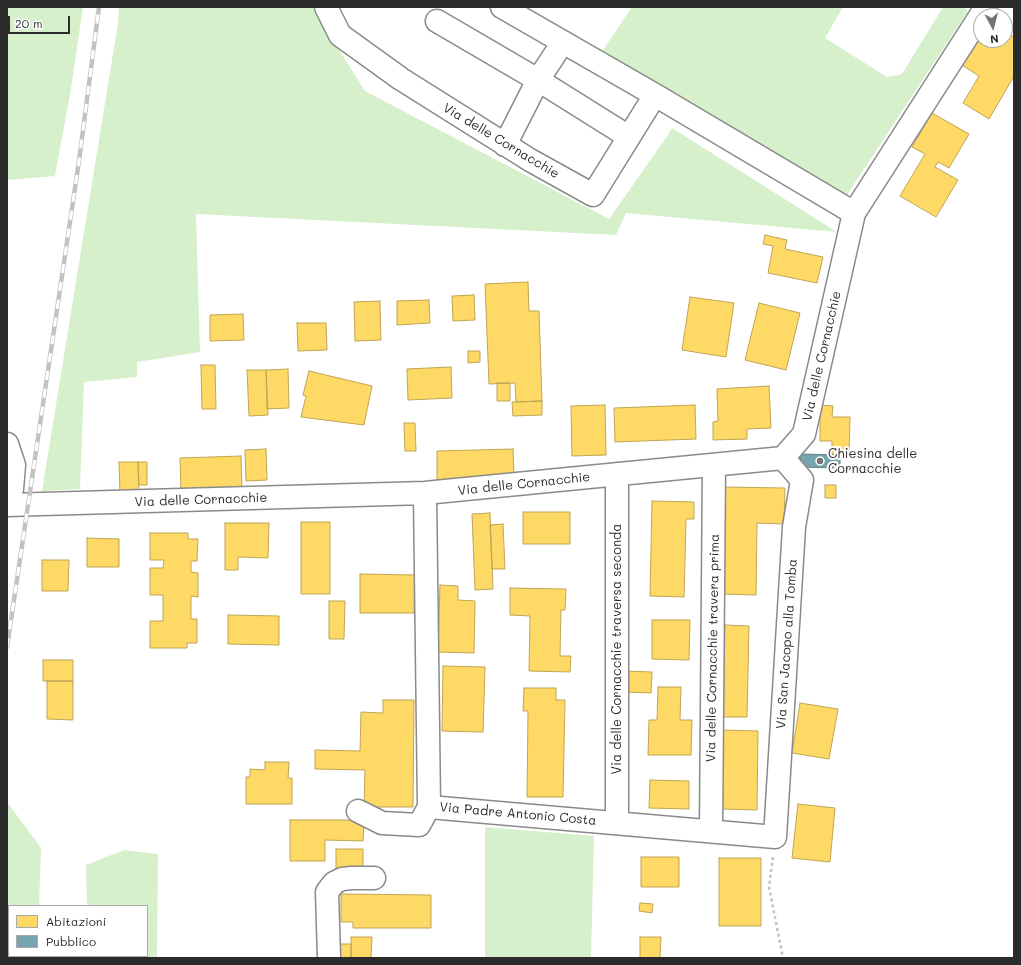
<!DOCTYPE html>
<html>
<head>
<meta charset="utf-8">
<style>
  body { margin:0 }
  #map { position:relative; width:1021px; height:965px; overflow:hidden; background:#fff; font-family:Mali,sans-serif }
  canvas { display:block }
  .frame { position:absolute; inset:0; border:8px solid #2b2b2b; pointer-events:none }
  .legend { position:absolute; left:8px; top:905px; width:140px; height:52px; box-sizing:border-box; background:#fff; border:1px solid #aaa; margin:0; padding:5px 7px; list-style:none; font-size:12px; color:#2b2b2b }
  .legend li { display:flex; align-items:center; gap:8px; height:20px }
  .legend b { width:20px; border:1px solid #aaa }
  .north { position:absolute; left:973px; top:8px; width:40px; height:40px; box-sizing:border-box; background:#fff; border:1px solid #aaa; border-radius:50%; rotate:173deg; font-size:11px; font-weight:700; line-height:16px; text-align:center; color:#2b2b2b }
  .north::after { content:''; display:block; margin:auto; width:14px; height:18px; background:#757575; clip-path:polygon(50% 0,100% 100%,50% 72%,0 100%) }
  .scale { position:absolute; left:8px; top:16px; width:62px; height:18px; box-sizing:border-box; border:2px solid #2b2b2b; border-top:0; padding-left:5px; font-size:12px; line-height:14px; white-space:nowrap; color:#2b2b2b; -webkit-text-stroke:3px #fff; paint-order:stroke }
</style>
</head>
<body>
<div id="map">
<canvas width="1021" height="965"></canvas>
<div class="frame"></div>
<ul class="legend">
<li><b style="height:11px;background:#ffd966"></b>Abitazioni</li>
<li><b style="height:11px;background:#76a5af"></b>Pubblico</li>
</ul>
<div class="north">N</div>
<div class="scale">20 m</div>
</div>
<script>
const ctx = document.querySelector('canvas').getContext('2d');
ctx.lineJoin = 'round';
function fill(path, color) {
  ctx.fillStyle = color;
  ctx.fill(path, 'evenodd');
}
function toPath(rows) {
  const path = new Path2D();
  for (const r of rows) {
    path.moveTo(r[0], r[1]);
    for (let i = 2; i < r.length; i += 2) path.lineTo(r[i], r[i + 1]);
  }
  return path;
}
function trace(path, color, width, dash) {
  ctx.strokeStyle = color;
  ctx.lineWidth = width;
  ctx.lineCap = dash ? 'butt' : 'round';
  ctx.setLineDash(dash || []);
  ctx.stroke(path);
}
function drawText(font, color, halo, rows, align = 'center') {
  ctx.font = font + ' Mali,sans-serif';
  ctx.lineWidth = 4;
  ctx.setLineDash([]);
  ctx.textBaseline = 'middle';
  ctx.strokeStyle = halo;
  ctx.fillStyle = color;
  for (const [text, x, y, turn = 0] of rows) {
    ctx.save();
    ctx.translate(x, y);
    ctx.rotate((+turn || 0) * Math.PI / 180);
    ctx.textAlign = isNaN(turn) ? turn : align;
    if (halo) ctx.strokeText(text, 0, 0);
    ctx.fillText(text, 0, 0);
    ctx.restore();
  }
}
fill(toPath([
  [7,7,83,7,71,89,55,176,7,180],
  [119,7,312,7,365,91,609,219,668,135,672,128,837,232,626,213,616,235,196,214,200,352,137,362,137,377,84,382,80,489,42,491,118,23],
  [632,7,843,7,825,38,887,77,902,74,943,7,963,7,968,11,843,201,601,53],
  [7,802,41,848,39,906,9,906,9,956,24,956,17,958,7,958],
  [485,827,594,836,591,958,485,958],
  [124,850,158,854,157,958,88,958,88,956,147,956,147,906,87,906,86,865]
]), '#d6f0cc');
const homes = toPath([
  [981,32,981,40,1005,40,1005,32,1014,37,1014,76,989,119,963,103,979,76,962,65,981,32],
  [932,113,969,134,949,168,938,162,935,167,958,180,936,217,900,196,925,154,912,147,932,113],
  [765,235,787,240,785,249,823,257,817,283,768,273,773,246,763,244,765,235],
  [528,282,529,311,539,311,542,401,516,402,515,383,489,384,485,284,528,282],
  [474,295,475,320,453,321,452,296,474,295],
  [690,297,734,303,726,357,682,350,690,297],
  [429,300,430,323,397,325,397,301,429,300],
  [380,301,381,340,355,341,354,302,380,301],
  [759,303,800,313,786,370,745,360,759,303],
  [243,314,244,340,210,341,210,315,243,314],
  [297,323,326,323,327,350,298,351,297,323],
  [468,351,480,351,480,362,468,363,468,351],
  [201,365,215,365,216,409,202,409,201,365],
  [451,367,452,398,408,400,407,369,451,367],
  [288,369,289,408,267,409,266,370,288,369],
  [247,370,266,370,268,415,249,416,247,370],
  [309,371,372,386,364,425,301,417,306,396,303,395,309,371],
  [497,383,510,383,510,401,497,401,497,383],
  [769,386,771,428,747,429,747,439,713,440,713,422,718,421,717,389,769,386],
  [542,401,542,415,513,416,512,402,542,401],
  [605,405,606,455,572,456,571,406,605,405],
  [695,405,696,439,615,442,614,408,695,405],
  [820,405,833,406,832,417,850,417,849,455,832,455,832,441,820,441,820,405],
  [404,423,415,423,416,451,405,451,404,423],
  [266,449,267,480,246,481,245,450,266,449],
  [513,449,514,477,437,480,437,451,513,449],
  [241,456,242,489,181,492,180,458,241,456],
  [119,462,138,462,139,495,120,495,119,462],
  [138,462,147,462,147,485,139,485,138,462],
  [825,485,836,485,836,498,825,498,825,485],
  [724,487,785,488,784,524,757,523,756,595,722,594,724,487],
  [652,501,694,502,694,519,686,519,684,597,650,596,652,501],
  [523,512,570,512,570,544,523,544,523,512],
  [490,513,493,589,475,590,472,514,490,513],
  [301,522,330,522,330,594,301,594,301,522],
  [225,523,269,523,268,558,238,557,238,570,225,570,225,523],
  [503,524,505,569,492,569,490,525,503,524],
  [150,533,188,533,188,539,198,539,197,561,191,561,191,572,198,573,198,597,191,596,191,619,197,619,197,643,187,643,187,648,150,648,150,621,163,621,163,595,150,595,150,568,163,568,164,560,150,560,150,533],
  [87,538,119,539,119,567,87,567,87,538],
  [42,560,69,560,68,591,42,591,42,560],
  [360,574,415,575,414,613,360,613,360,574],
  [440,585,458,586,458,600,475,601,474,653,438,652,440,585],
  [510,588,566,589,565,610,561,610,560,656,571,656,570,672,529,671,530,616,510,615,510,588],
  [329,601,345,601,344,639,329,639,329,601],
  [228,615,279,616,279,645,228,644,228,615],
  [652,620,690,620,689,660,652,659,652,620],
  [725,625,749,626,747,717,723,717,725,625],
  [43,660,73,660,73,681,43,681,43,660],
  [443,666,485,667,483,732,442,731,443,666],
  [626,671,652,672,651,693,625,692,626,671],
  [47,681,73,681,73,720,47,719,47,681],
  [658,687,681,687,680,720,692,720,691,755,648,755,649,720,657,720,658,687],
  [524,688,556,688,556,700,565,700,563,797,527,797,528,711,523,711,524,688],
  [383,700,414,700,413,807,364,807,365,770,315,769,315,750,360,751,361,712,383,713,383,700],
  [800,703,838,709,829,759,792,753,800,703],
  [723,730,758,731,757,810,722,809,723,730],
  [265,762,289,762,288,778,292,778,292,804,246,804,246,777,250,777,250,769,265,770,265,762],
  [650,780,689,781,689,809,649,808,650,780],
  [798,804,835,808,830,862,792,858,798,804],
  [290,820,364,820,363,841,325,840,325,861,290,861,290,820],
  [336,849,363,849,363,868,336,868,336,849],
  [641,857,679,857,679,887,641,887,641,857],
  [719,858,761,858,761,926,719,926,719,858],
  [341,894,431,895,431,928,353,928,353,922,341,922,341,894],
  [640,903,653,904,652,913,639,911,640,903],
  [351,937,372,937,371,958,351,958,351,937],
  [640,937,661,937,660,958,640,958,640,937],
  [337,944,351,944,351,958,337,958,337,944]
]);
fill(homes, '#ffd966');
trace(homes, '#bfa554', 1);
const public = toPath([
  [801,454,840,455,840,468,800,467,801,454]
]);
fill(public, '#76a5af');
trace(public, '#608087', 1);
const minor = toPath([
  [326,7,340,35,401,79,530,160,593,195,655,95],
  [502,7,655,95,854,213],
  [437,21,538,80,629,137],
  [505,145,538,80,563,42],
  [7,444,14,465,12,489,7,500],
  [7,505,425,493,783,458,804,434,854,213,986,7],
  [429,807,775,837,794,527,802,480,783,458],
  [358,811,382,823,419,825,429,807,425,493],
  [617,823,617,474],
  [711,831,714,465],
  [329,958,327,892,334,883,342,879,352,878,374,878]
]);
trace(minor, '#8a8a8a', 25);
trace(toPath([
  [773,857,769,887,783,958]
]), '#c2c2c2', 2.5, [3, 3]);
trace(minor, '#fff', 22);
const rail = toPath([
  [7,647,79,161,99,7]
]);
trace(rail, '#c2c2c2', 4.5);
trace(rail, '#fff', 3, [9]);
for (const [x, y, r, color] of [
  [820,461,4,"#757575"]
]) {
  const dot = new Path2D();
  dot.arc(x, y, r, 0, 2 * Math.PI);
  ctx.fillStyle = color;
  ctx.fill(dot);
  trace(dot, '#fff', 1.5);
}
drawText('13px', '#2b2b2b', '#fff', [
  ["Via delle Cornacchie",501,141,31],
  ["Via delle Cornacchie",822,356,-77],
  ["Via delle Cornacchie",524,484,-6],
  ["Via delle Cornacchie",201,500,-2],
  ["Via San Jacopo alla Tomba",787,644,-86],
  ["Via delle Cornacchie travera prima",713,648,-89],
  ["Via delle Cornacchie traversa seconda",617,649,-90],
  ["Via Padre Antonio Costa",518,814,5]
]);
drawText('13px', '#2b2b2b', '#fff', [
  ["Chiesina delle",828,454],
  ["Cornacchie",828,469]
], 'left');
</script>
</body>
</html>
